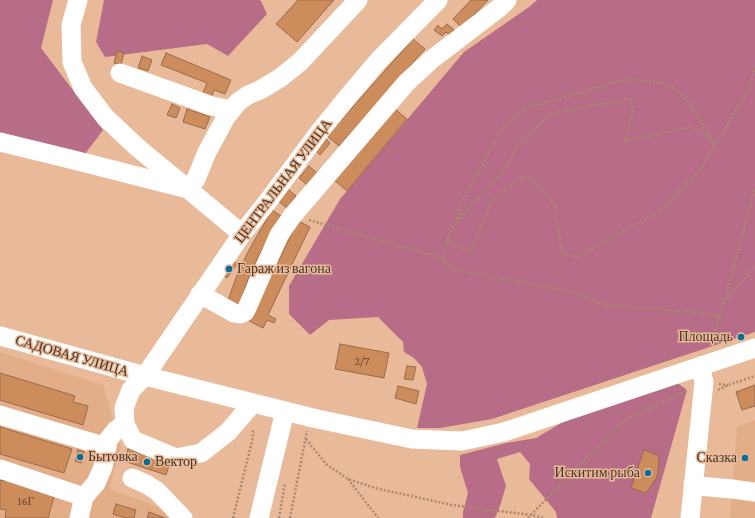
<!DOCTYPE html>
<html>
<head>
<meta charset="utf-8">
<style>
  body { margin:0 }
  canvas { display:block; background:#e9ba99 }
</style>
</head>
<body>
<canvas width="755" height="518"></canvas>
<script>
const ctx = document.querySelector('canvas').getContext('2d');
ctx.lineJoin = 'round';
function fill(path, color) {
  ctx.fillStyle = color;
  ctx.fill(path, 'evenodd');
}
function toPath(rows) {
  const path = new Path2D();
  for (const r of rows) {
    path.moveTo(r[0], r[1]);
    for (let i = 2; i < r.length; i += 2) path.lineTo(r[i], r[i + 1]);
  }
  return path;
}
function trace(path, color, width, dash) {
  ctx.strokeStyle = color;
  ctx.lineWidth = width;
  ctx.lineCap = dash ? 'butt' : 'round';
  ctx.setLineDash(dash || []);
  ctx.stroke(path);
}
function drawText(font, color, halo, rows, align = 'center') {
  ctx.font = font + ' "Crimson Pro",serif';
  ctx.lineWidth = 3;
  ctx.setLineDash([]);
  ctx.textBaseline = 'middle';
  ctx.strokeStyle = halo;
  ctx.fillStyle = color;
  for (const [text, x, y, turn = 0] of rows) {
    ctx.save();
    ctx.translate(x, y);
    ctx.rotate((+turn || 0) * Math.PI / 180);
    ctx.textAlign = isNaN(turn) ? turn : align;
    if (halo) ctx.strokeText(text, 0, 0);
    ctx.fillText(text, 0, 0);
    ctx.restore();
  }
}
fill(toPath([
  [0,352,103,385,121,447,109,489,191,518,0,518],
  [755,420,755,518,730,518,737,427]
]), '#e2ad87');
fill(toPath([
  [0,0,53,0,41,48,103,130,85,154,0,141],
  [104,0,259,0,261,1,267,14,228,56,207,44,105,57,96,42],
  [537,0,755,0,755,332,492,419,440,428,417,428,427,384,422,367,414,358,404,352,403,342,378,317,329,320,310,335,289,314,289,286,340,199,347,191,464,52,529,7],
  [675,381,687,390,651,518,557,518,556,512,529,479,530,464,520,452,497,459,506,486,500,506,495,518,463,518,463,512,468,493,460,467,460,455,506,443,536,438,568,419]
]), '#b76c87');
const building = toPath([
  [298,0,334,0,297,42,276,24,298,0],
  [471,0,488,0,462,28,453,19,471,0],
  [447,24,454,30,450,35,446,32,442,36,434,30,438,25,442,29,447,24],
  [413,39,425,49,339,146,327,136,413,39],
  [117,51,124,53,121,65,114,63,117,51],
  [166,53,231,80,225,94,214,90,211,98,202,95,207,83,161,65,166,53],
  [142,56,152,60,148,71,138,68,142,56],
  [172,104,180,108,176,118,167,115,172,104],
  [394,108,407,119,347,191,334,180,394,108],
  [187,109,210,117,205,129,183,122,187,109],
  [326,139,330,143,320,155,316,151,326,139],
  [309,166,317,173,307,185,299,178,309,166],
  [287,188,296,196,287,208,277,200,287,188],
  [272,210,281,216,259,255,249,276,238,309,226,306,237,275,249,250,272,210],
  [298,221,310,227,268,315,276,319,274,323,267,320,263,328,249,321,298,221],
  [232,260,237,264,227,278,222,274,232,260],
  [340,344,389,353,384,378,335,369,340,344],
  [407,366,416,367,413,380,404,379,407,366],
  [0,373,75,396,73,402,88,406,83,425,0,400,0,373],
  [755,385,755,406,742,410,736,392,755,385],
  [398,386,419,391,416,404,395,398,398,386],
  [0,427,72,449,64,473,0,454,0,427],
  [128,449,170,463,166,475,124,461,128,449],
  [78,450,84,452,81,463,75,461,78,450],
  [644,450,659,456,658,474,655,480,646,493,631,488,644,450],
  [5,476,55,493,48,518,5,518,6,510,0,509,0,480,4,481,5,476],
  [116,504,136,510,134,518,126,518,113,514,116,504],
  [149,512,165,518,147,518,149,512]
]);
fill(building, '#cc8c5c');
trace(building, '#976c4d', 1);
trace(toPath([
  [715,145,702,132,689,127,625,141,633,109,630,99,550,114,518,146,501,174,456,222,447,241,471,251,493,198,523,177,532,180,554,203,562,254,577,257,660,211,703,166,748,90,755,67],
  [457,219,461,205,502,127,527,108,627,79,659,83,678,90,693,108,713,141],
  [309,220,439,257,442,260],
  [447,241,442,260,453,269,573,292,604,305,684,311,720,316],
  [726,300,755,266],
  [710,346,720,316,755,189],
  [719,384,728,385],
  [718,390,728,385,755,376],
  [306,439,326,464,348,479,375,488,452,505,531,515,545,518],
  [348,479,378,518],
  [233,518,253,437,253,432,252,429],
  [279,518,285,483],
  [290,518,307,431],
  [528,518,623,421,688,390]
]), '#ac886e', 2.5, [2, 2]);
trace(toPath([
  [78,0,71,25,72,62,83,88,105,117,138,148,188,189,196,179,207,152,226,117,238,102,248,95,260,90,280,78,300,62,358,0],
  [120,73,212,106,232,110],
  [0,142,70,159,188,189,242,234],
  [200,294,234,313,240,314,245,312,247,308,279,235,293,215,407,82,431,60,499,8,507,0],
  [0,336,145,376,313,418,412,439,462,441,504,432,755,348],
  [253,403,228,432,201,453,176,458,133,440,125,424,124,408,131,390,145,376,242,234,268,201,320,131,351,93,379,60,438,0],
  [0,415,107,447],
  [0,469,84,497],
  [132,478,146,484,157,491,183,518],
  [693,484,698,486,732,489,755,492],
  [79,518,84,497,96,483,103,467,108,440,116,430,125,424],
  [259,518,285,411],
  [690,518,704,382,700,366]
]), '#fff', 19);
for (const [x, y, r, color] of [
  [229,269,4,"#096d9b"],
  [741,337,4,"#096d9b"],
  [80,457,4,"#096d9b"],
  [745,458,4,"#096d9b"],
  [147,462,4,"#096d9b"],
  [648,473,4,"#096d9b"]
]) {
  const dot = new Path2D();
  dot.arc(x, y, r, 0, 2 * Math.PI);
  ctx.fillStyle = color;
  ctx.fill(dot);
  trace(dot, '#e9ba99', 1.5);
}
drawText('12px', '#694b35', null, [
  ["2/7",362,361],
  ["16Г",26,501]
]);
drawText('14px', '#483528', '#e9ba99', [
  ["ЦЕНТРАЛЬНАЯ УЛИЦА",283,181,-53],
  ["САДОВАЯ УЛИЦА",72,356,16]
]);
drawText('14px', '#483528', '#e9ba99', [
  ["Гараж из вагона",237,269],
  ["Площадь",733,337,"right"],
  ["Бытовка",88,457],
  ["Сказка",737,458,"right"],
  ["Вектор",155,462],
  ["Искитим рыба",640,473,"right"]
], 'left');
</script>
</body>
</html>
